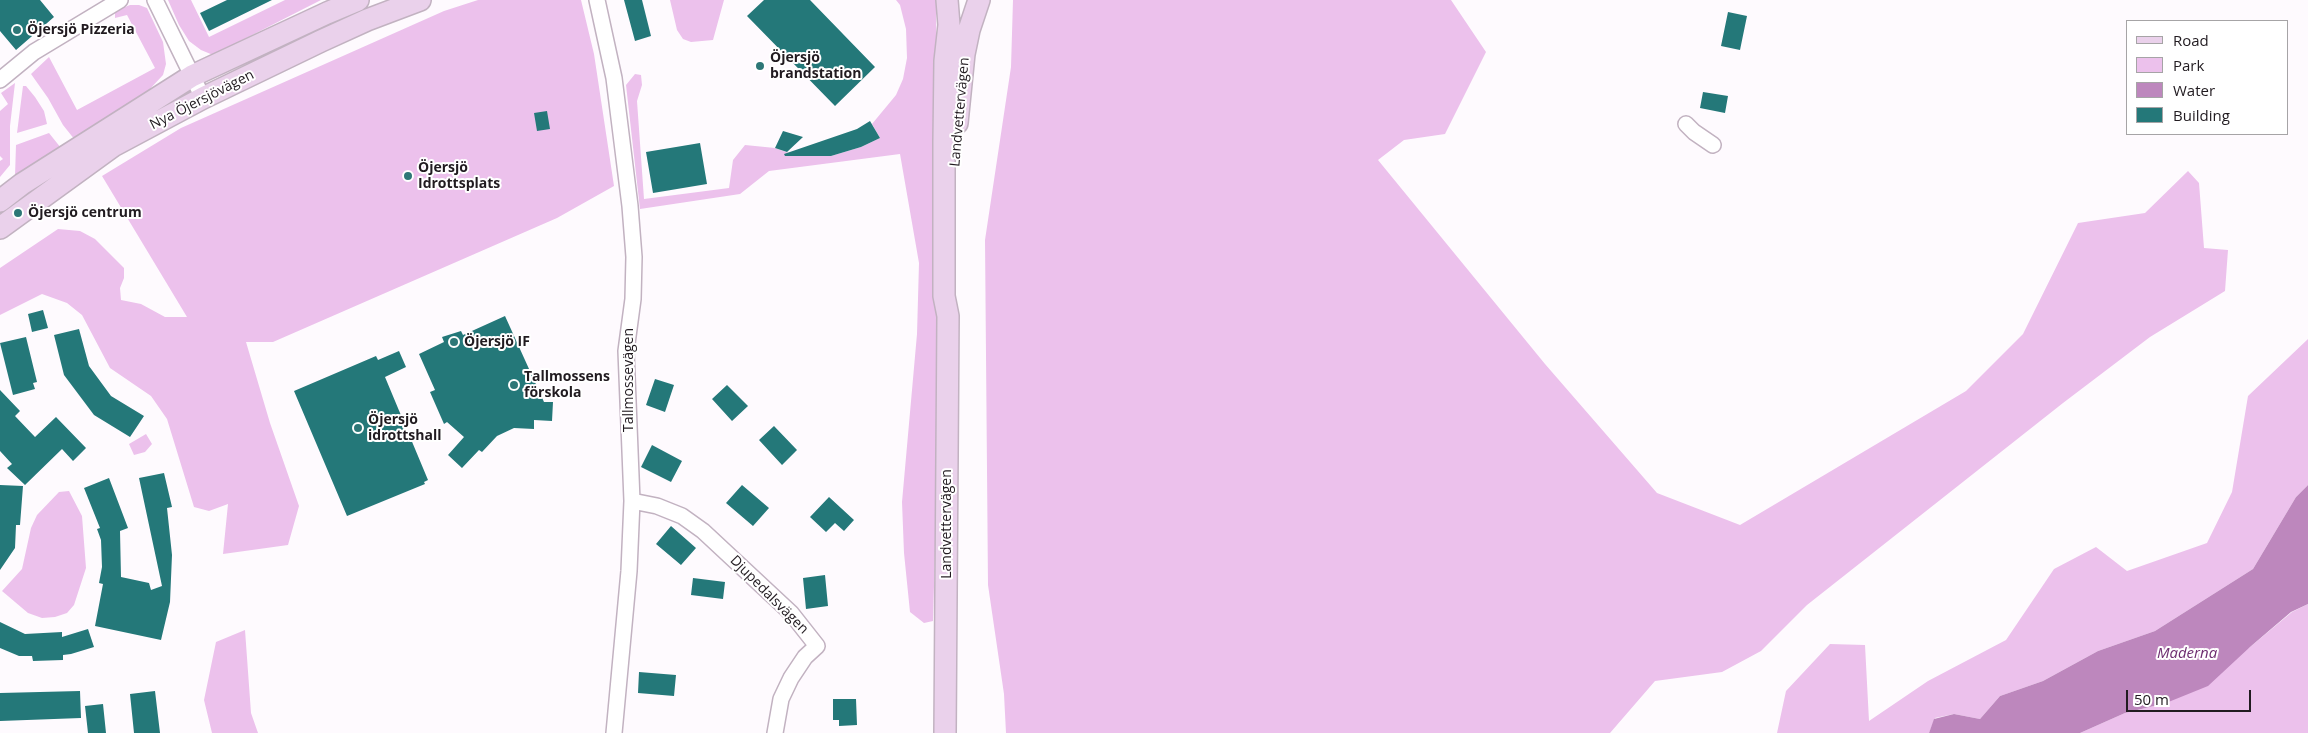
<!DOCTYPE html>
<html>
<head>
<meta charset="utf-8">
<style>
  body { margin:0 }
  #map { position:relative; width:2308px; height:733px; overflow:hidden; background:#fefafe; font-family:"Open Sans",sans-serif }
  canvas { display:block }
  .legend { position:absolute; left:2126px; top:20px; width:162px; height:115px; box-sizing:border-box; background:#fff; border:1px solid #a6a4a6; margin:0; padding:6px 9px; list-style:none; font-size:15px; color:#211b20 }
  .legend li { display:flex; align-items:center; gap:10px; height:25px }
  .legend b { width:25px; border:1px solid #a6a4a6 }
  .scale { position:absolute; left:2126px; top:690px; width:125px; height:22px; box-sizing:border-box; border:2px solid #211b20; border-top:0; padding-left:6px; font-size:15px; line-height:18px; white-space:nowrap; color:#211b20; -webkit-text-stroke:4px #fff; paint-order:stroke }
</style>
</head>
<body>
<div id="map">
<canvas width="2308" height="733"></canvas>
<ul class="legend">
<li><b style="height:6px;background:#ead1eb"></b>Road</li>
<li><b style="height:14px;background:#ecc1ec"></b>Park</li>
<li><b style="height:14px;background:#bd87bd"></b>Water</li>
<li><b style="height:14px;background:#247879"></b>Building</li>
</ul>
<div class="scale">50 m</div>
</div>
<script>
const ctx = document.querySelector('canvas').getContext('2d');
ctx.lineJoin = 'round';
function fill(path, color) {
  ctx.fillStyle = color;
  ctx.fill(path, 'evenodd');
}
function toPath(rows) {
  const path = new Path2D();
  for (const r of rows) {
    path.moveTo(r[0], r[1]);
    for (let i = 2; i < r.length; i += 2) path.lineTo(r[i], r[i + 1]);
  }
  return path;
}
function trace(path, color, width, dash) {
  ctx.strokeStyle = color;
  ctx.lineWidth = width;
  ctx.lineCap = dash ? 'butt' : 'round';
  ctx.setLineDash(dash || []);
  ctx.stroke(path);
}
function drawText(font, color, halo, rows, align = 'center') {
  ctx.font = font + ' "Open Sans",sans-serif';
  ctx.lineWidth = 4;
  ctx.setLineDash([]);
  ctx.textBaseline = 'middle';
  ctx.strokeStyle = halo;
  ctx.fillStyle = color;
  for (const [text, x, y, turn = 0] of rows) {
    ctx.save();
    ctx.translate(x, y);
    ctx.rotate((+turn || 0) * Math.PI / 180);
    ctx.textAlign = isNaN(turn) ? turn : align;
    if (halo) ctx.strokeText(text, 0, 0);
    ctx.fillText(text, 0, 0);
    ctx.restore();
  }
}
fill(toPath([
  [168,0,191,0,209,37,285,0,321,0,213,55,201,50,189,41,179,25],
  [478,0,581,0,594,54,614,186,557,218,273,342,246,342,270,423,299,506,288,545,223,554,228,504,209,511,194,507,167,419,151,396,110,368,82,315,67,303,42,294,0,315,0,268,58,229,80,231,95,239,124,268,124,278,120,288,121,300,141,304,165,317,187,317,102,176,181,128,444,11],
  [670,0,724,0,713,40,691,42,683,39,677,30],
  [896,0,936,0,939,410,933,621,924,623,910,612,904,553,902,502,917,334,919,263,900,154,769,171,740,194,640,209,626,85,635,74,641,75,642,85,637,101,644,199,729,188,733,160,745,145,775,148,792,154,831,156,861,147,880,138,872,124,896,95,903,79,907,58,906,29,900,5],
  [1013,0,1451,0,1486,52,1445,134,1404,140,1378,160,1545,364,1657,493,1740,525,1966,391,2023,334,2078,223,2145,213,2188,171,2199,183,2204,248,2228,250,2225,291,2150,337,2063,403,1807,605,1761,651,1722,672,1655,681,1610,733,1006,733,1004,694,988,585,985,240,1011,67],
  [130,5,139,5,147,8,163,42,166,64,163,75,148,91,75,140,63,125,48,98,31,74,49,57,77,110,155,68,127,15,115,18,115,11],
  [15,83,10,126,10,165,0,177,0,161,3,159,0,156,0,111,8,104,1,93],
  [23,86,26,86,35,97,44,111,47,124,17,133],
  [49,133,61,148,15,176,16,145],
  [2308,339,2308,485,2296,497,2253,569,2155,631,2098,651,2043,681,2000,696,1980,719,1954,714,1935,718,1929,733,1777,733,1786,691,1830,644,1865,645,1869,721,1928,681,2006,640,2054,569,2096,547,2127,571,2207,543,2232,492,2248,396],
  [146,434,152,444,145,452,134,455,129,444],
  [69,491,82,516,86,568,74,605,67,613,55,617,42,618,28,613,2,591,22,569,31,528,37,515,59,492],
  [2308,604,2308,733,2080,733,2125,713,2166,703,2250,647,2292,612],
  [245,630,251,713,258,733,212,733,204,700,216,642]
]), '#ecc1ec');
fill(toPath([
  [2308,485,2308,604,2291,612,2250,647,2208,686,2166,703,2125,713,2080,733,1929,733,1934,719,1954,714,1980,719,2000,696,2043,681,2098,651,2155,631,2253,569,2296,497]
]), '#bd87bd');
fill(toPath([
  [0,0,40,0,54,17,16,50,0,31],
  [227,0,272,0,209,31,200,13],
  [624,0,642,0,651,36,635,41],
  [764,0,810,0,875,67,835,106,747,16],
  [1728,12,1747,16,1740,50,1721,46],
  [1703,92,1728,96,1725,113,1700,108],
  [547,111,550,129,537,131,534,113],
  [870,121,880,138,861,147,831,156,785,156,784,154,857,129],
  [783,131,803,137,787,152,775,148],
  [700,143,707,184,653,193,646,152],
  [43,310,48,328,32,332,28,314],
  [505,316,544,402,553,402,552,421,534,420,534,429,514,428,497,436,482,452,479,450,462,468,448,455,464,437,447,422,444,424,430,392,435,390,419,354,444,342,442,337,461,331,463,335],
  [79,329,89,366,111,396,144,416,130,437,94,415,64,375,54,335],
  [26,337,37,382,33,383,35,389,13,395,0,343],
  [399,351,406,367,385,377,428,480,424,482,425,484,347,516,294,391,376,356,378,360],
  [655,379,674,385,665,412,646,405],
  [727,385,748,406,732,421,712,399],
  [0,390,20,411,15,416,35,437,56,417,86,448,73,461,62,449,25,485,7,468,12,464,0,451],
  [774,426,797,450,782,465,759,440],
  [652,445,682,461,671,482,641,467],
  [164,473,172,507,167,508,172,555,170,602,161,640,95,626,103,584,99,583,102,567,101,540,97,529,100,528,84,488,109,478,128,528,120,531,121,577,149,583,151,590,162,586,139,478],
  [0,485,23,486,20,525,16,525,15,548,0,570],
  [742,485,769,508,753,526,726,503],
  [829,497,854,520,844,531,835,523,826,532,810,517],
  [671,526,696,548,681,565,656,544],
  [825,575,828,606,806,609,803,578],
  [693,578,725,582,723,599,691,595],
  [0,622,25,634,62,632,62,637,88,629,94,647,71,654,63,655,63,660,33,661,32,656,19,656,0,648],
  [639,672,676,675,674,696,638,693],
  [80,691,81,718,0,721,0,693],
  [155,691,160,733,134,733,130,694],
  [833,699,856,699,857,725,839,726,839,720,833,720],
  [103,704,106,733,88,733,85,706]
]), '#247879');
const street = toPath([
  [155,0,203,98],
  [597,0,614,78,630,206,634,257,633,299,626,351,632,501,629,571,614,733],
  [0,80,34,52,120,0],
  [1686,124,1694,132,1713,145],
  [632,501,657,506,682,516,703,531,791,613,817,646,805,657,791,678,781,699,775,733]
]);
const secondary = toPath([
  [957,123,964,54,969,30,979,0],
  [0,201,22,184,192,76,327,13,358,0],
  [0,228,113,146,203,98,321,41,367,20,420,0],
  [945,733,948,316,944,296,944,141,945,61,949,25,947,0]
]);
trace(street, '#c2b2c1', 18);
trace(secondary, '#c2b2c1', 24);
trace(street, '#fff', 15);
trace(secondary, '#ead1eb', 21);
for (const [x, y, r, color] of [
  [17,30,5,"#2d7777"],
  [760,66,5,"#2d7777"],
  [408,176,5,"#2d7777"],
  [18,213,5,"#2d7777"],
  [454,342,5,"#2d7777"],
  [514,385,5,"#2d7777"],
  [358,428,5,"#2d7777"]
]) {
  const dot = new Path2D();
  dot.arc(x, y, r, 0, 2 * Math.PI);
  ctx.fillStyle = color;
  ctx.fill(dot);
  trace(dot, '#fff', 2);
}
drawText('bold 14px', '#211b20', '#fff', [
  ["Öjersjö Pizzeria",27,30],
  ["Öjersjö",770,58],
  ["brandstation",770,74],
  ["Öjersjö",418,168],
  ["Idrottsplats",418,184],
  ["Öjersjö centrum",28,213],
  ["Öjersjö IF",464,342],
  ["Tallmossens",524,377],
  ["förskola",524,393],
  ["Öjersjö",368,420],
  ["idrottshall",368,436]
], 'left');
drawText('14px', '#211b20', '#fff', [
  ["Nya Öjersjövägen",202,100,-27],
  ["Landvettervägen",960,112,-85],
  ["Tallmossevägen",629,380,-90],
  ["Landvettervägen",947,524,-90],
  ["Djupedalsvägen",769,595,45]
]);
drawText('italic 15px', '#6e2d70', '#fff', [
  ["Maderna",2187,654]
]);
</script>
</body>
</html>
